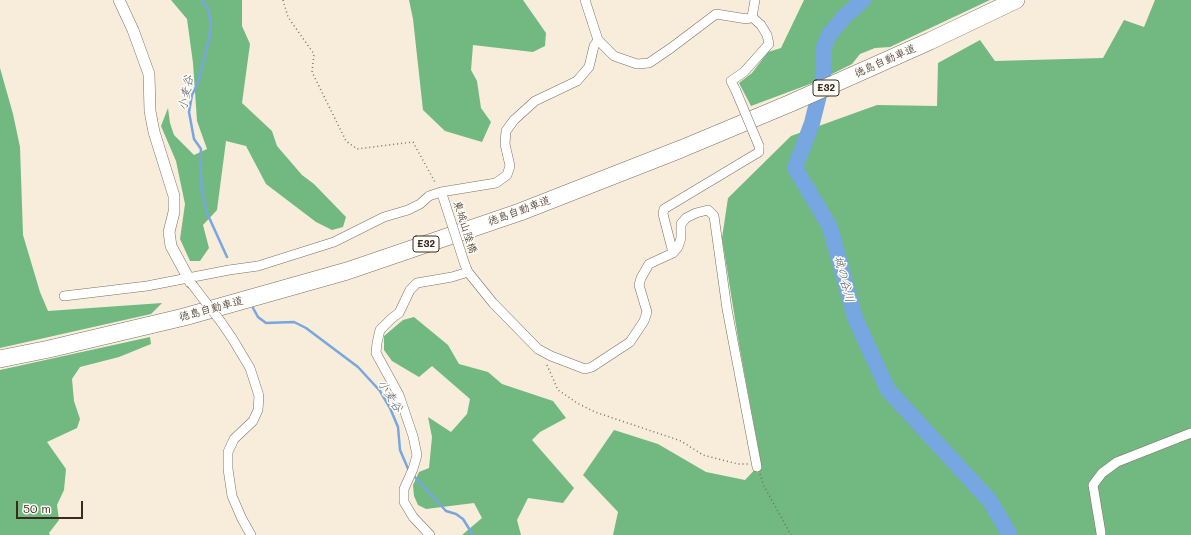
<!DOCTYPE html>
<html>
<head>
<meta charset="utf-8">
<style>
  body { margin:0 }
  #map { position:relative; width:1191px; height:535px; overflow:hidden; background:#f7edda; font-family:Mali,sans-serif }
  canvas { display:block }
  .scale { position:absolute; left:16px; top:501px; width:67px; height:18px; box-sizing:border-box; border:2px solid #3b2a1e; border-top:0; padding-left:5px; font-size:12px; line-height:14px; white-space:nowrap; color:#3b2a1e; -webkit-text-stroke:3px #fdfcf7; paint-order:stroke }
</style>
</head>
<body>
<div id="map">
<canvas width="1191" height="535"></canvas>
<div class="scale">50 m</div>
</div>
<script>
const ctx = document.querySelector('canvas').getContext('2d');
ctx.lineJoin = 'round';
function fill(path, color) {
  ctx.fillStyle = color;
  ctx.fill(path, 'evenodd');
}
function toPath(rows) {
  const path = new Path2D();
  for (const r of rows) {
    path.moveTo(r[0], r[1]);
    for (let i = 2; i < r.length; i += 2) path.lineTo(r[i], r[i + 1]);
  }
  return path;
}
function trace(path, color, width, dash) {
  ctx.strokeStyle = color;
  ctx.lineWidth = width;
  ctx.lineCap = dash ? 'butt' : 'round';
  ctx.setLineDash(dash || []);
  ctx.stroke(path);
}
function drawText(font, color, halo, rows, align = 'center') {
  ctx.font = font + ' Mali,"Klee One",sans-serif';
  ctx.lineWidth = 3;
  ctx.setLineDash([]);
  ctx.textBaseline = 'middle';
  ctx.strokeStyle = halo;
  ctx.fillStyle = color;
  for (const [text, x, y, turn = 0] of rows) {
    ctx.save();
    ctx.translate(x, y);
    ctx.rotate((+turn || 0) * Math.PI / 180);
    ctx.textAlign = isNaN(turn) ? turn : align;
    if (halo) ctx.strokeText(text, 0, 0);
    ctx.fillText(text, 0, 0);
    ctx.restore();
  }
}
fill(toPath([
  [171,0,242,0,242,26,250,44,242,103,272,131,277,146,302,175,314,184,346,217,343,227,332,230,316,222,266,184,246,146,226,141,217,210,203,225,209,248,200,261,190,261,180,239,185,204,176,161,161,126,168,108,170,123,174,135,194,155,207,149,197,121,193,63,187,19],
  [409,0,523,0,546,33,545,46,533,52,473,45,471,70,477,81,481,108,491,122,482,142,445,131,423,110,413,19],
  [804,0,990,0,890,47,875,48,860,54,852,64,818,81,751,106,739,83,752,73,768,52,781,48],
  [1155,0,1191,0,1191,535,613,535,618,512,583,475,614,430,658,444,706,472,745,480,761,463,739,344,722,238,728,198,791,136,877,105,937,106,938,63,980,40,995,61,1103,58,1124,20,1144,27],
  [0,68,13,114,20,147,23,235,40,292,48,311,162,303,151,314,0,348],
  [414,317,448,345,459,364,488,372,502,384,553,401,566,418,540,432,532,440,574,488,563,503,528,498,517,520,521,535,462,535,482,518,474,503,426,509,418,505,414,496,413,485,419,472,429,468,432,437,428,417,451,432,467,414,470,399,432,366,419,377,392,361,384,350,384,336,403,320],
  [150,337,151,344,119,357,80,367,72,379,74,401,80,419,77,428,47,442,66,469,64,490,57,505,59,520,49,533,50,535,0,535,0,370]
]), '#71b980');
trace(toPath([
  [202,0,208,9,211,24,209,39,198,83,192,95,189,112,194,139,201,149,200,165,202,192,207,213,227,257],
  [253,308,258,317,266,323,294,322,306,328,358,367,380,391,390,408,398,427,400,450,409,471],
  [413,475,446,511,456,514,463,519,473,535]
]), '#77a6e0', 2.5);
trace(toPath([
  [863,0,845,16,829,35,824,47,823,79,812,123,795,168,830,227,855,318,888,390,990,501,1010,535]
]), '#77a6e0', 16);
const minor = toPath([
  [585,0,598,40,614,56,637,64,649,63,671,48,716,14,747,19,752,17],
  [736,91,731,81,744,72,769,44,767,35,761,25,752,17,755,0],
  [673,253,663,214,664,209,759,152,759,146],
  [465,265,468,272,493,303,538,349,551,356,585,369,592,367,630,342,644,321,647,312,639,285,641,278,649,264,673,253,678,247,681,238,681,224,686,218,696,213,708,210,714,216,727,309,757,467],
  [64,296,147,286,229,270,258,266,334,242,384,217,408,210,420,204,429,196,441,192,496,183,507,175,510,166,505,144,506,131,514,120,535,101,577,81,589,67,594,46,598,40],
  [221,322,232,338,250,368,259,396,258,410,253,421,234,439,228,452,228,469,232,496,242,519,251,535],
  [1101,533,1093,485,1102,473,1117,462,1191,433],
  [430,535,413,517,404,502,404,489,413,469,417,455,413,436,399,395,376,353,377,343,380,330,392,318,399,313,410,290,417,283,452,277,468,272]
]);
const tertiary = toPath([
  [119,0,133,30,149,74,150,111,154,132,174,196,174,212,169,232,171,246,191,283]
]);
const motorway = toPath([
  [0,359,49,349,184,317,347,271,520,212,681,149,791,103,930,41,1016,0]
]);
trace(minor, '#7d6e60', 10);
trace(tertiary, '#7d6e60', 12);
trace(motorway, '#7d6e60', 18);
trace(toPath([
  [283,0,288,17,314,54,312,72,346,141,357,149,413,142,436,184],
  [547,365,558,390,577,403,595,412,681,441,703,455,738,464,748,464],
  [760,474,764,486,791,535]
]), '#7d6e60', 1.5, [1, 3]);
trace(minor, '#fff', 9);
trace(tertiary, '#fff', 11);
trace(motorway, '#fff', 17);
const minorBridge = toPath([
  [736,91,759,146],
  [443,197,465,265],
  [191,283,221,322]
]);
trace(minorBridge, '#7d6e60', 10, []);
trace(minorBridge, '#fff', 9);
for (const [x, y, w] of [
  [826,88,26],
  [426,244,26]
]) {
  const box = new Path2D();
  box.roundRect(x - w / 2, y - 8, w, 16, 3);
  ctx.fillStyle = '#fdfcf7';
  ctx.fill(box);
  trace(box, '#3b2a1e', 1);
}
drawText('bold 10px', '#3b2a1e', null, [
  ["E32",826,88],
  ["E32",426,244]
]);
drawText('11px', '#3b2a1e', '#fdfcf7', [
  ["徳島自動車道",885,61,-24],
  ["徳島自動車道",519,211,-20],
  ["東城山陸橋",465,227,72],
  ["徳島自動車道",211,309,-15]
]);
drawText('italic 12px', '#535c6c', '#fdfcf7', [
  ["小麦谷",186,93,-79],
  ["城の谷川",844,279,75],
  ["小麦谷",390,396,58]
]);
</script>
</body>
</html>
